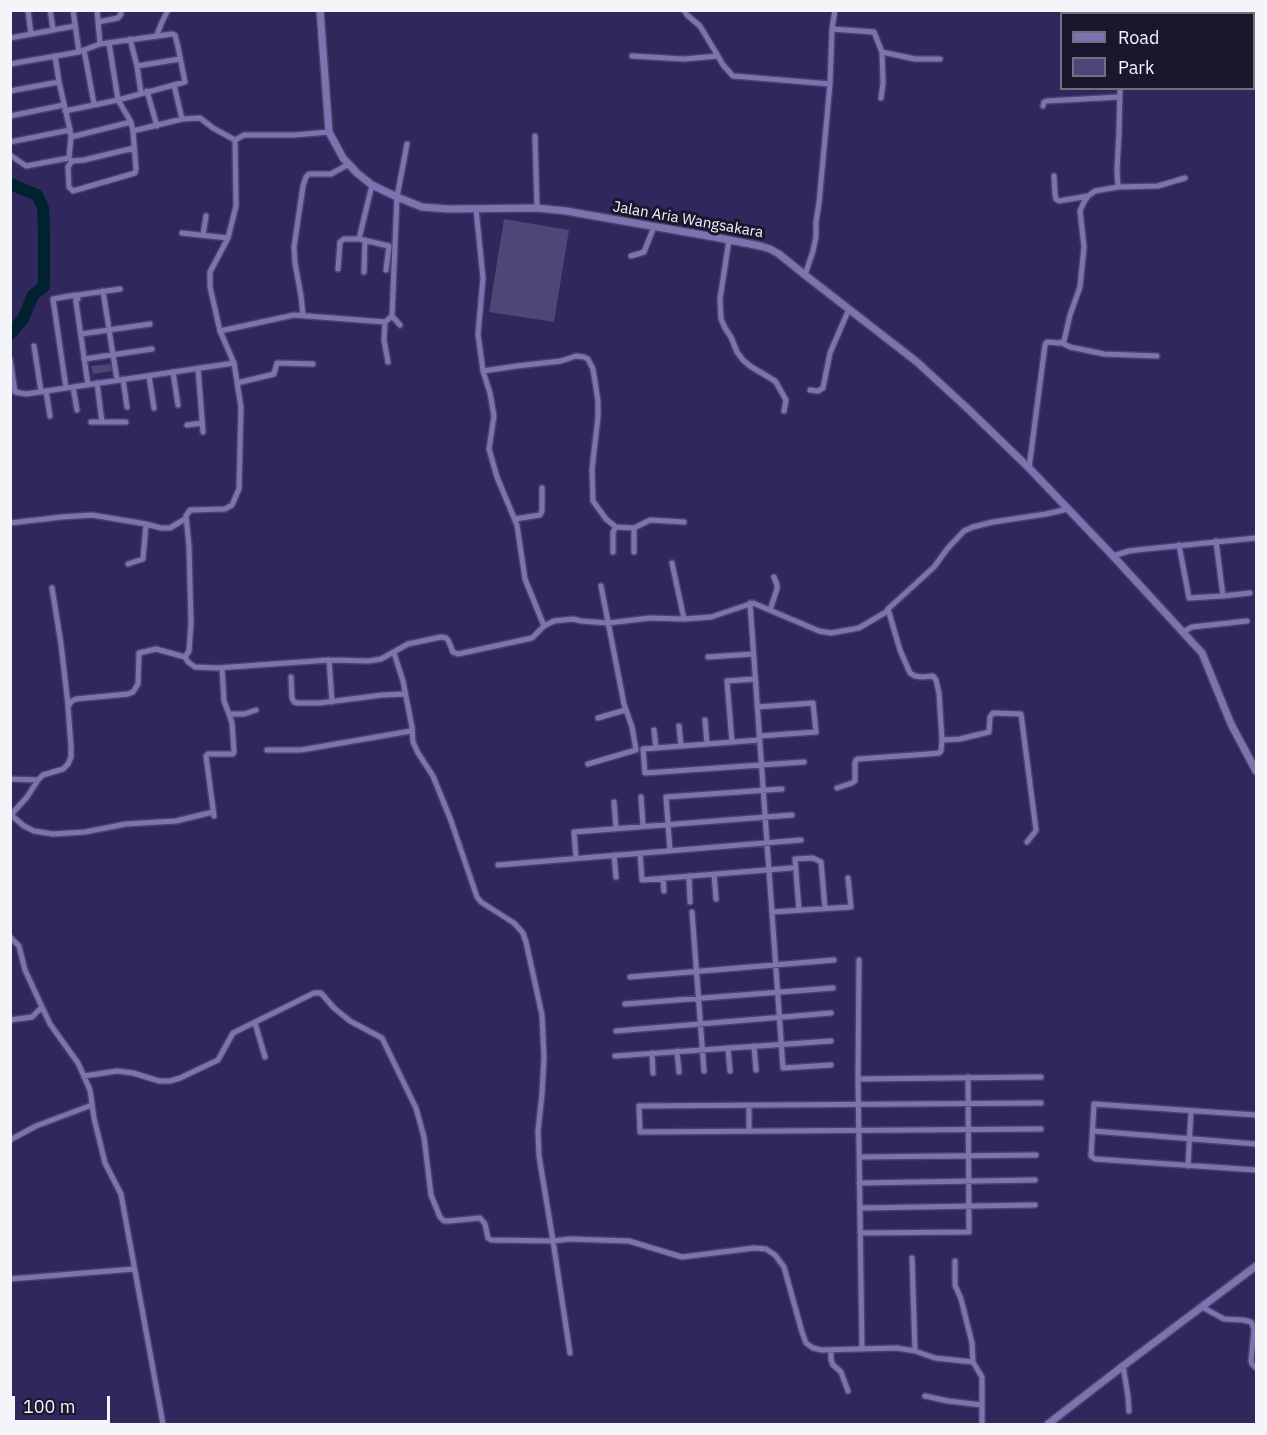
<!DOCTYPE html>
<html>
<head>
<meta charset="utf-8">
<style>
  body { margin:0 }
  #map { position:relative; width:1267px; height:1435px; overflow:hidden; background:#30275d; font-family:"IBM Plex Sans",sans-serif }
  canvas { display:block }
  .frame { position:absolute; inset:0; border:12px solid #f4f4fb; pointer-events:none }
  .legend { position:absolute; left:1060px; top:12px; width:195px; height:78px; box-sizing:border-box; background:#19162e; border:2px solid #716f80; margin:0; padding:8px 10px; list-style:none; font-size:18px; color:#f4f4fb }
  .legend li { display:flex; align-items:center; gap:12px; height:30px }
  .legend b { width:30px; border:2px solid #716f80 }
  .scale { position:absolute; left:12px; top:1396px; width:98px; height:27px; box-sizing:border-box; border:3px solid #f4f4fb; border-top:0; padding-left:8px; font-size:18px; line-height:21px; white-space:nowrap; color:#f4f4fb; -webkit-text-stroke:4px #19162e; paint-order:stroke }
</style>
</head>
<body>
<div id="map">
<canvas width="1267" height="1435"></canvas>
<div class="frame"></div>
<ul class="legend">
<li><b style="height:8px;background:#7a74b1"></b>Road</li>
<li><b style="height:16px;background:#4c4776"></b>Park</li>
</ul>
<div class="scale">100 m</div>
</div>
<script>
const ctx = document.querySelector('canvas').getContext('2d');
ctx.lineJoin = 'round';
function fill(path, color) {
  ctx.fillStyle = color;
  ctx.fill(path, 'evenodd');
}
function toPath(rows) {
  const path = new Path2D();
  for (const r of rows) {
    path.moveTo(r[0], r[1]);
    for (let i = 2; i < r.length; i += 2) path.lineTo(r[i], r[i + 1]);
  }
  return path;
}
function trace(path, color, width, dash) {
  ctx.strokeStyle = color;
  ctx.lineWidth = width;
  ctx.lineCap = dash ? 'butt' : 'round';
  ctx.setLineDash(dash || []);
  ctx.stroke(path);
}
function drawText(font, color, halo, rows, align = 'center') {
  ctx.font = font + ' "IBM Plex Sans",sans-serif';
  ctx.lineWidth = 6;
  ctx.setLineDash([]);
  ctx.textBaseline = 'middle';
  ctx.strokeStyle = halo;
  ctx.fillStyle = color;
  for (const [text, x, y, turn = 0] of rows) {
    ctx.save();
    ctx.translate(x, y);
    ctx.rotate((+turn || 0) * Math.PI / 180);
    ctx.textAlign = isNaN(turn) ? turn : align;
    if (halo) ctx.strokeText(text, 0, 0);
    ctx.fillText(text, 0, 0);
    ctx.restore();
  }
}
fill(toPath([
  [504,219,569,230,554,322,489,312],
  [110,364,112,371,93,374,91,366]
]), '#4c4776');
trace(toPath([
  [10,184,37,195,43,208,44,232,44,286,33,295,23,319,10,334]
]), '#002230', 12);
const minor = toPath([
  [28,10,31,34],
  [50,10,53,29],
  [73,10,79,52],
  [97,10,100,44],
  [684,10,687,15,700,26,718,56],
  [1077,10,1078,14],
  [1236,14,1237,10],
  [98,22,118,18,121,14,121,10],
  [832,29,874,32,882,52,883,83,881,98],
  [157,35,161,24,168,10],
  [10,38,75,26],
  [130,39,137,66,141,93],
  [84,50,94,104],
  [882,52,915,59,940,59],
  [632,56,684,59,718,56,723,65,733,76,830,84],
  [10,64,79,52,100,44,172,34,175,35,178,47,185,82,118,100,109,43],
  [137,66,180,59],
  [174,85,182,119],
  [10,91,59,82],
  [147,91,157,126],
  [1043,106,1044,102,1047,101,1119,97],
  [65,111,118,100,131,122,133,131],
  [10,116,64,105],
  [535,136,537,208],
  [71,137,131,122],
  [10,142,70,130],
  [10,155,26,166,69,158,71,137,70,130,59,82,55,56],
  [72,161,68,167,69,187,73,191,135,173,136,169,133,131,182,119,200,118,213,128,235,140],
  [72,161,84,160,134,148],
  [1054,176,1055,194,1056,199,1059,201,1088,196],
  [1118,187,1117,170,1119,132,1120,88],
  [476,209,483,278,478,334,483,371,490,393,494,416,489,449,497,477,517,525,525,579,544,626],
  [182,233,228,238],
  [203,235,206,216],
  [359,239,389,246,386,270],
  [729,240,720,299,721,319,725,328,731,337,737,352,743,360,750,366,775,381,777,384,786,400,784,411],
  [631,256,644,252,654,227],
  [338,269,340,242,344,239,359,239,372,185],
  [364,272,365,240],
  [805,275,813,251,816,237,816,222,819,203,830,84,832,29,835,10],
  [103,291,117,380],
  [78,299,78,295,120,289],
  [303,315,301,296,295,263,294,247,303,186,306,177,309,174,331,174,349,164],
  [392,316,397,197,407,144],
  [385,322,384,340,388,362],
  [220,331,294,315,385,322,392,316,400,325],
  [81,334,150,324],
  [1062,343,1070,347,1104,354,1157,356],
  [34,346,41,391],
  [10,359,15,392,26,394,234,363],
  [84,359,152,349],
  [198,368,203,432],
  [483,371,517,366,561,361,576,356,584,357,588,359,593,369,598,401,598,417,592,469,593,501,606,519,616,527,634,528,650,520,684,522],
  [173,372,178,405],
  [149,376,154,408],
  [123,379,127,407],
  [97,383,102,422],
  [237,383,274,374,277,363,313,364],
  [73,387,77,410],
  [66,388,53,299,75,295,88,385],
  [810,390,818,391,823,388,830,353,849,309],
  [46,391,50,416],
  [91,422,126,422],
  [187,425,202,423],
  [1029,468,1045,345,1047,342,1059,343,1064,341,1070,315,1080,287,1084,247,1080,211,1084,202,1088,196,1095,191,1118,187,1158,186,1185,178],
  [515,519,540,515,542,511,542,488],
  [10,523,62,517,92,515,146,524,161,528,170,528,185,519],
  [1216,541,1223,596],
  [1179,545,1189,598,1223,596,1250,593],
  [613,552,613,532,616,527],
  [634,552,634,528],
  [1113,556,1129,551,1146,549,1256,538],
  [672,563,684,619],
  [128,564,143,559,146,524],
  [52,588,61,644,68,705],
  [750,603,783,1068,831,1065],
  [770,610,777,589,777,585,774,577],
  [1183,632,1192,627,1247,621],
  [394,653,403,681,412,727,413,742,418,753,433,776,450,818,477,897,481,902,514,923,523,933,526,942,542,1015,544,1058,542,1094,538,1131,539,1156,553,1241,570,1239,629,1241,682,1257,754,1248,766,1249,775,1255,784,1267,802,1332,806,1343,813,1348,822,1350,897,1348,915,1351,935,1358,973,1362],
  [185,657,188,662,195,667,217,668,329,660,369,661,381,659,408,644,441,637,446,638,448,640,453,652,458,654,532,638,544,626,554,621,573,619,581,621,608,623,650,618,684,619,711,617,753,603,819,631,831,633,859,628,886,612,888,609],
  [708,657,753,654],
  [329,660,332,702],
  [222,668,224,701,229,714],
  [291,677,292,698,294,702,298,703,320,703,382,695,405,694],
  [757,707,813,703,816,732,759,736],
  [598,718,625,710],
  [705,720,707,744],
  [679,726,681,746],
  [654,730,656,748],
  [759,740,643,749,645,773,804,762],
  [942,740,960,739,989,732,990,717,993,713,1021,714,1036,830,1035,832,1027,842],
  [732,742,727,681,755,679],
  [267,750,301,750,411,731],
  [588,764,636,750,632,727,624,704,601,586],
  [10,779,38,780],
  [837,788,852,783,855,781,855,763,856,760,858,759,928,754,939,753,941,751,942,740,939,693,936,680,933,676,922,677,915,676,910,673,900,650,888,609,934,567,948,548,964,531,973,527,993,522,1046,514,1068,509],
  [641,797,643,826],
  [614,802,616,828],
  [11,815,24,826,34,831,53,834,85,832,126,824,176,821,213,812],
  [10,816,27,797,38,780,43,775,63,769,68,764,71,757,71,747,68,706,72,701,76,699,128,694,133,692,138,684,139,653,156,649,185,657,189,651,191,623,189,546,186,516,190,510,193,510,225,509,232,505,239,489,241,407,234,363,220,331,210,287,210,272,228,238,236,206,235,140,244,135,294,135,329,132],
  [214,816,206,756,208,754,233,754,234,752,232,723,229,714,244,714,256,710],
  [670,851,666,797,782,789],
  [640,853,642,880,791,868],
  [614,855,616,877],
  [576,858,574,832,792,815],
  [498,865,801,840],
  [714,874,716,899],
  [689,876,690,902],
  [663,878,664,891],
  [799,910,795,859,813,858,821,862,825,908],
  [692,912,704,1071],
  [772,912,851,907,848,878],
  [10,937,19,946,25,970,42,1007,50,1024,78,1063,90,1090,94,1118,105,1163,121,1194,163,1424],
  [859,960,858,1079,862,1349],
  [630,977,834,960],
  [625,1004,833,988],
  [10,1020,32,1017,42,1007],
  [255,1023,265,1057],
  [616,1031,831,1013],
  [754,1046,756,1070],
  [728,1048,730,1071],
  [677,1051,679,1072],
  [652,1053,653,1073],
  [615,1056,831,1041],
  [84,1076,117,1071,133,1073,159,1081,170,1081,180,1078,218,1060,233,1033,314,993,321,993,334,1008,350,1021,382,1038,416,1108,424,1137,431,1195,440,1217,444,1221,449,1221,480,1218,485,1224,488,1238,491,1240,553,1241,570,1353],
  [858,1079,1041,1077],
  [749,1105,749,1131],
  [1256,1115,1094,1104,1091,1156,1095,1159,1256,1170],
  [1041,1129,640,1132,639,1106,1041,1103],
  [1093,1131,1256,1144],
  [10,1140,36,1126,92,1105],
  [859,1157,1036,1155],
  [1188,1166,1191,1111],
  [859,1183,1035,1180],
  [860,1208,1035,1205],
  [860,1233,969,1232,968,1077],
  [912,1258,915,1351],
  [955,1261,955,1285,961,1299,972,1343,973,1362,982,1377,982,1424],
  [10,1279,134,1269],
  [1202,1307,1224,1319,1243,1320,1251,1322,1254,1329,1251,1361,1252,1364,1256,1368],
  [831,1350,831,1360,833,1365,841,1372,848,1391],
  [1123,1366,1128,1396,1129,1411],
  [925,1396,948,1401,982,1405]
]);
const tertiary = toPath([
  [320,10,329,132,343,158,357,173,372,185,397,197,422,207,449,209,537,208,566,211,714,237,760,246,770,249,779,254,805,275,917,362,967,408,1029,468,1113,556,1202,653,1231,724,1256,771],
  [1048,1424,1123,1366,1256,1266]
]);
trace(minor, '#4a406a', 8);
trace(tertiary, '#4a406a', 10);
trace(minor, '#7a74b1', 5);
trace(tertiary, '#7a74b1', 7);
drawText('15px', '#f4f4fb', '#19162e', [
  ["Jalan Aria Wangsakara",688,220,10]
]);
</script>
</body>
</html>
